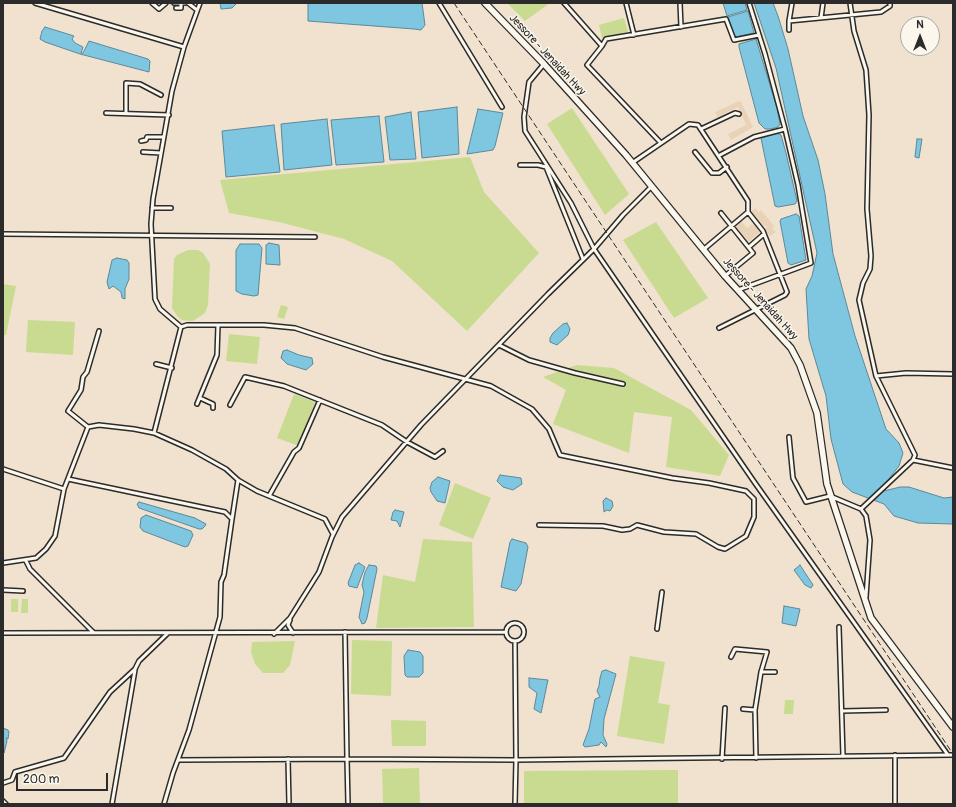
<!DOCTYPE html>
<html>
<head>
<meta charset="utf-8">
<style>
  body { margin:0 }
  #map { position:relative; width:956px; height:807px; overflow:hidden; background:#f0e2ce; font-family:Pangolin,sans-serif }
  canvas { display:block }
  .frame { position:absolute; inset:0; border:4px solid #2b2b2b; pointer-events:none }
  .north { position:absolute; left:900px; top:16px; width:40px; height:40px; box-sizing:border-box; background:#fbf7ec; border:1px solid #a8a59f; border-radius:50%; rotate:0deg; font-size:11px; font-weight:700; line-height:16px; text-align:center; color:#2b2b2b }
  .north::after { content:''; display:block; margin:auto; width:14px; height:18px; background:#2b2b2b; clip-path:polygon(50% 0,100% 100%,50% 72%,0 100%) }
  .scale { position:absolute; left:16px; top:773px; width:92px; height:18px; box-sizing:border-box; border:2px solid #2b2b2b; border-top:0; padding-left:5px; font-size:12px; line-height:14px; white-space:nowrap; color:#2b2b2b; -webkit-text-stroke:3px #fbf7ec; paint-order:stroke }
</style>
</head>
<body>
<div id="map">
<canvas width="956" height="807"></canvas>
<div class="frame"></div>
<div class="north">N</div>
<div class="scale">200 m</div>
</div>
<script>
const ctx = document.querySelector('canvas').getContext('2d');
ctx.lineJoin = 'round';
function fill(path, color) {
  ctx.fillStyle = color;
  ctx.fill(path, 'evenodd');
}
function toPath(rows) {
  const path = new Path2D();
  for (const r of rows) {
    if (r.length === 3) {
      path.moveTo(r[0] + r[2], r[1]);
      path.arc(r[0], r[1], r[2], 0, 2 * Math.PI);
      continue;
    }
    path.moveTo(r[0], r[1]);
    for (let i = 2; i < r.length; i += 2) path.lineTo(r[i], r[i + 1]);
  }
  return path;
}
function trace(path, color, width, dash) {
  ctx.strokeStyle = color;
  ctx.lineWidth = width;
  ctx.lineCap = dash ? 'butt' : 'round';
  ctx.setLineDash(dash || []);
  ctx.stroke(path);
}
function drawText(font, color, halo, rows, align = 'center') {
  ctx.font = font + ' Pangolin,sans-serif';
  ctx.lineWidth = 3;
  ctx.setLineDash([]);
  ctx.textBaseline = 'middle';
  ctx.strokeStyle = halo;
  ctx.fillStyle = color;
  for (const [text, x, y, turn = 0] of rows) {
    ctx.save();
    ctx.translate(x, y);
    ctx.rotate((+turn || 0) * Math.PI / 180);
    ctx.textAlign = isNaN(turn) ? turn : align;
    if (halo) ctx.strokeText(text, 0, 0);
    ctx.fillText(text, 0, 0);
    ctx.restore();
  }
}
fill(toPath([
  [739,101,741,102,753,127,731,140,728,134,746,125,738,107,718,117,715,112],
  [755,208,759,212,761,210,774,226,772,228,776,232,770,236,765,230,767,227,761,224,757,229,760,232,747,243,734,228,741,221,747,228,752,224,753,225,758,222,750,212]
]), '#e8d3b9');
fill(toPath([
  [507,3,550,3,525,21],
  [624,18,628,32,602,38,599,25],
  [572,108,629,194,605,215,547,124],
  [470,157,484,192,539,253,467,331,392,261,344,239,279,222,229,213,220,180],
  [656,222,708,298,674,318,623,240],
  [188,250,198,250,203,253,210,264,208,305,205,313,193,321,182,320,178,317,172,308,174,259,177,255],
  [3,284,16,286,6,335,3,335],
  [281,305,288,307,284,319,277,317],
  [28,320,75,322,73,355,26,352],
  [229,334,260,337,257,364,226,361],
  [577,365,614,368,691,410,729,455,720,476,666,467,672,417,634,412,629,453,553,424,566,390,543,377],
  [294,394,315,402,299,446,277,438],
  [455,483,491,498,473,539,439,525],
  [423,539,472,542,474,627,376,628,383,575,415,582],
  [11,599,18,599,18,612,11,612],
  [22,599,28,599,28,613,21,613],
  [352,640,392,641,391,696,351,694],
  [295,641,290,665,283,673,263,673,255,664,251,652,252,642],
  [630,656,665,662,658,703,670,705,664,744,617,736],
  [785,700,794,700,793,714,784,714],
  [391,720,426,721,426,746,392,746],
  [419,768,420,804,383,804,382,769],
  [678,770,678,804,524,804,524,771]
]), '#c8db90');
const water = toPath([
  [220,3,236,3,236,4,232,8,221,9,220,3],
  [308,3,422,3,425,25,421,30,414,29,308,21,308,3],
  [723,3,745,3,747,10,727,16,723,3],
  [754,3,773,3,778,16,788,49,803,116,818,160,825,194,833,254,855,336,886,429,899,443,903,453,899,466,881,489,884,491,900,487,909,487,944,498,953,497,953,524,918,523,894,516,884,504,852,492,843,484,831,439,826,396,809,339,806,289,812,276,817,253,776,68,754,3],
  [748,11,754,33,735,37,728,17,748,11],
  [45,27,74,36,72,39,75,43,83,47,81,53,83,53,89,41,148,59,150,61,149,72,80,54,45,42,40,39,42,31,45,27],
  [756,39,777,108,780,124,778,127,771,129,765,129,759,123,739,47,739,44,756,39],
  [457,107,459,154,422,158,418,112,457,107],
  [478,109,503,113,495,146,493,150,467,154,478,109],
  [411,112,416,159,390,160,385,117,411,112],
  [379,116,384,162,336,165,331,120,379,116],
  [327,119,332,165,284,170,281,124,327,119],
  [274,125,280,172,226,177,222,131,274,125],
  [777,133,781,135,786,153,797,201,795,204,778,207,775,206,761,138,777,133],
  [917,139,922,139,919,158,915,157,917,139],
  [796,214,799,216,806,260,791,265,788,263,780,221,781,219,796,214],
  [269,243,279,245,280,265,266,264,266,245,269,243],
  [240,244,259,244,262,248,258,295,254,296,242,294,236,291,236,250,240,244],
  [117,258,127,260,129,263,129,279,125,289,125,299,122,298,121,292,113,286,109,289,107,282,112,260,117,258],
  [567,323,570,329,568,335,557,345,550,342,550,338,553,333,563,324,567,323],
  [287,350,299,355,312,358,313,364,306,370,287,364,281,358,283,351,287,350],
  [500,475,521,478,522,484,513,490,503,487,497,481,500,475],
  [438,477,450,481,445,503,437,501,431,492,430,488,432,482,438,477],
  [606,498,612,501,613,506,610,511,607,510,604,512,603,501,606,498],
  [139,502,195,518,206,524,205,526,202,529,199,529,139,508,137,504,139,502],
  [395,510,404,512,400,527,397,521,391,520,393,512,395,510],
  [146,515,191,531,193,535,188,546,185,547,143,531,140,527,141,518,146,515],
  [512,539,526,543,528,547,521,584,516,591,501,587,510,542,512,539],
  [359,563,365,567,357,588,349,586,348,583,355,565,359,563],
  [369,565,376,566,377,569,367,618,365,623,362,624,359,617,364,592,362,585,365,572,369,565],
  [800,565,813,585,811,588,805,585,794,570,800,565],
  [784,606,800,609,796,626,782,623,784,606],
  [408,650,420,652,423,656,423,673,419,677,407,677,405,675,404,656,408,650],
  [606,670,616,674,604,719,603,735,607,744,606,747,601,742,599,745,585,747,583,745,589,729,595,699,600,697,597,691,599,686,600,678,602,671,606,670],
  [529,678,548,680,541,713,534,709,537,693,529,687,529,678],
  [3,728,8,730,9,732,8,739,6,738,7,741,4,753,3,728]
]);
fill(water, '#7fc6e0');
trace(water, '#5d8898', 1);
const minor = toPath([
  [35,3,184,47],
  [152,3,159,9,166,3],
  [174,3,185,3],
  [188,3,197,10],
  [200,3,184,47,172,91,153,199,151,224,155,299,160,309,181,327,187,325,264,325,295,328,383,357,491,386,532,409,549,429,560,455,672,478,709,483,746,491,754,499,754,517,746,536,725,549,718,547,696,534,664,532,637,525,630,529,622,530,603,526,539,525],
  [439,3,502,107],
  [564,3,602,46,587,65,660,142],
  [626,3,634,35],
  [680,3,681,27],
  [850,3,854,31,866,70,869,115,867,209,871,256,870,269,863,283,859,300,876,376,915,455,913,460,861,509],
  [176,8,181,8,181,4],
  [821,18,823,3],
  [789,21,881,12,890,6,890,3],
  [789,30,789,21,792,3],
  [602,46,606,39,726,19,734,40,759,35],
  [544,64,529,82,524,117,525,131,571,203,594,249,755,483,948,755],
  [126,112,126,83,140,84,161,95],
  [106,113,169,115],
  [701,129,735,113,739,114],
  [141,141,146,140,147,137,164,137],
  [143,152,161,153],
  [695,152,712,173,719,173,727,167],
  [720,155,754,137,785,129],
  [632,163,689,124,698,125,748,201,748,212,763,231,787,292,785,295,719,328],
  [520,165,538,165,546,167,583,259],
  [152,208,171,208],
  [721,213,753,253,725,276],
  [3,234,315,237],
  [749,247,764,234],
  [703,250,748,212],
  [738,290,811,263,798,185,785,129,765,54,749,3],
  [499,345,529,360,575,373,623,384],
  [156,364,172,368],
  [876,376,906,373,953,374],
  [200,398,213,404,213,408],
  [197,404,217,355,218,325],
  [230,405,245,377,284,386,382,425,407,442,435,457,443,451],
  [88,427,68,411,81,390,83,377,87,372,99,331],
  [154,433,181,327],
  [789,437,793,478,806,502,830,496,861,509,866,516,870,540,866,597],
  [913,460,953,468],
  [3,469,64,489],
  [68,479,225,512,232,519,238,480],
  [269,496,294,452,299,448,320,400],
  [26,561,30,569,94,633],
  [3,563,36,558,46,549,55,536,64,489,88,427,99,425,134,429,154,433,192,450,226,469,238,480,257,491,325,519,333,534],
  [3,590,23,591],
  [290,620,288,625,293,633],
  [515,632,9],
  [839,627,843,756],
  [657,629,662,592],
  [3,633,505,632],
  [274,634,290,618,319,572,332,537,342,517,421,425,548,294,594,249,623,215,651,187],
  [731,657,735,649,767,652,761,672,755,710,743,709],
  [761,672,775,672],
  [755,710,756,758],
  [842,711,886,710],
  [895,755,895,804],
  [288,759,289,804],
  [722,759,725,708],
  [178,760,347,759,345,632],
  [3,783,12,780,15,772,64,758,110,692,135,669,139,661,168,633],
  [3,801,6,804],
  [112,804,135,670],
  [164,804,173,773,189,730,220,617,221,582,224,575,232,519],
  [348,804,347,759,516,760,515,642],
  [515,804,516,760,953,755]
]);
const trunk = toPath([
  [485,3,544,64,626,155,725,276,791,348,800,365,817,413,827,484,871,618,953,727]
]);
trace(minor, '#2b2b2b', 6);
trace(trunk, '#2b2b2b', 8);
trace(minor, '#fbf7ec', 3);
trace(trunk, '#fbf7ec', 5.5);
trace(toPath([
  [454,3,953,754]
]), '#2b2b2b', 1, [6, 3]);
drawText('11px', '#2b2b2b', '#fbf7ec', [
  ["Jessore - Jenaidah Hwy",547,55,47],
  ["Jessore - Jenaidah Hwy",760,299,48]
]);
</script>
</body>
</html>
